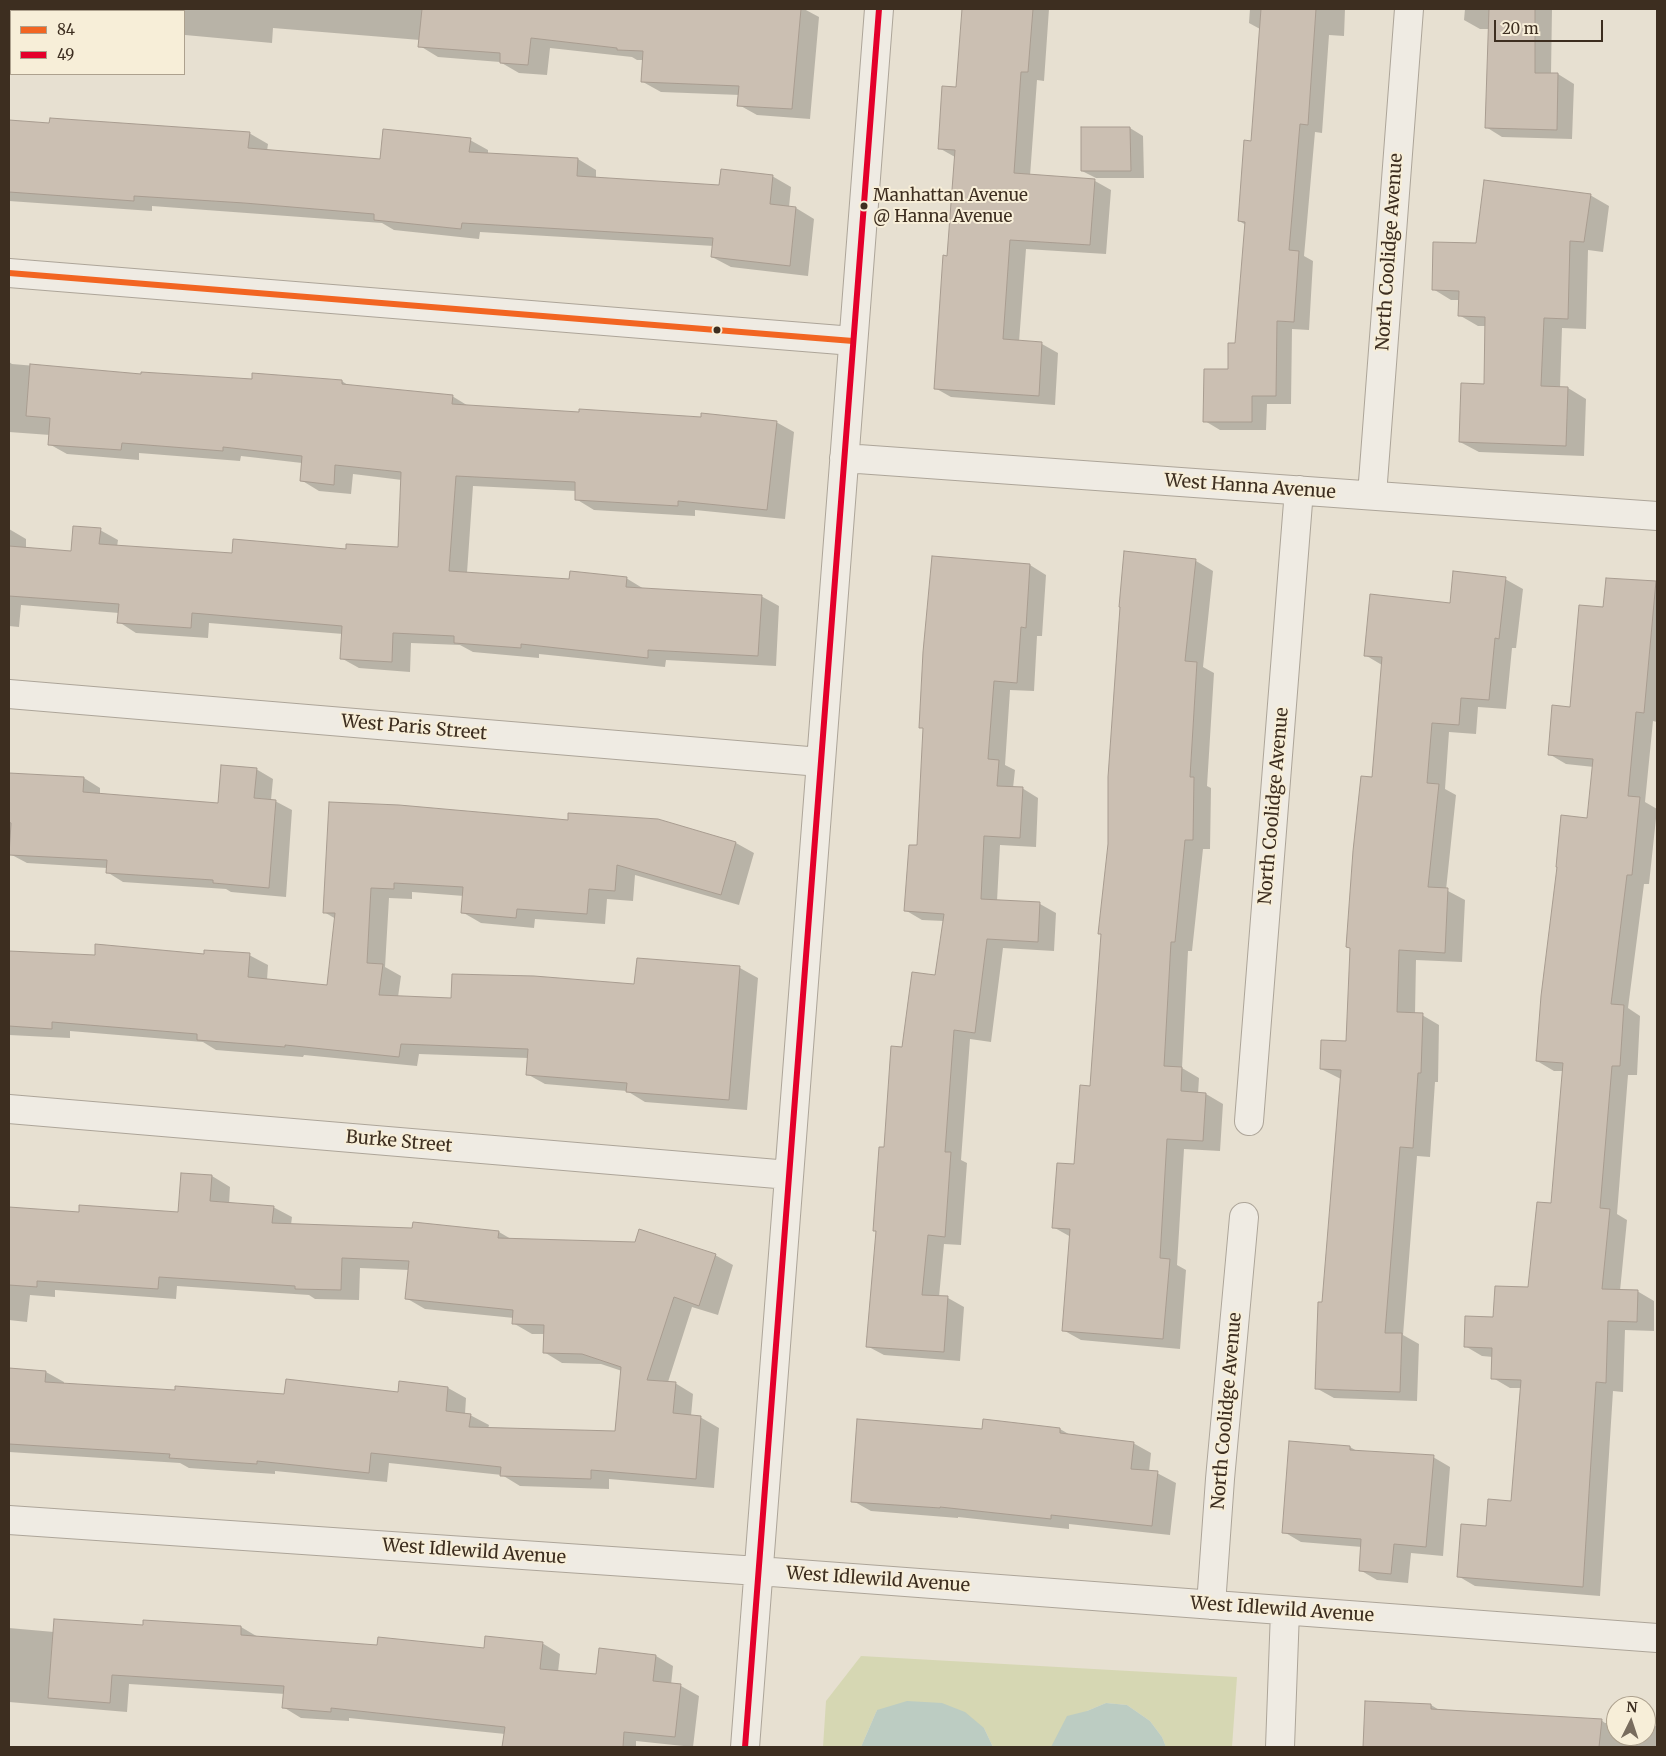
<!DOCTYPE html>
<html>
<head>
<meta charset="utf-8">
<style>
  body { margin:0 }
  #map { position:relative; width:1666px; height:1756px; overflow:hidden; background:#e7e0d1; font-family:Merriweather,serif }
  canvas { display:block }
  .frame { position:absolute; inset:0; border:10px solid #3d2e20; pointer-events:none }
  .legend { position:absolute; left:10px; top:10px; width:175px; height:65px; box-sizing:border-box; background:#f7eed8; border:1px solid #ada18e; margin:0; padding:6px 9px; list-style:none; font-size:15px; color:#3d2e20 }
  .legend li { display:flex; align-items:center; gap:10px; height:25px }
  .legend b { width:25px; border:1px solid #ada18e }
  .north { position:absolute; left:1606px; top:1696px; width:50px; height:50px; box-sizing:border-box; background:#f7eed8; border:1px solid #ada18e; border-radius:50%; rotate:4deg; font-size:14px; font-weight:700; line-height:20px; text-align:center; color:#3d2e20 }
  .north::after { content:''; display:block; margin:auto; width:18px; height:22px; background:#786c5e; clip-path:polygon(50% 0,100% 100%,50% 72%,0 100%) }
  .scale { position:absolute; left:1494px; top:20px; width:109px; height:22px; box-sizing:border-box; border:2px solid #3d2e20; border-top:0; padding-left:6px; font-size:15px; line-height:18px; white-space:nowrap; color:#3d2e20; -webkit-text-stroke:4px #f7eed8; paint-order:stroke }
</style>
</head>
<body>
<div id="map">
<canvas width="1666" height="1756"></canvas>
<div class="frame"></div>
<ul class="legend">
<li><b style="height:6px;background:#f26522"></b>84</li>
<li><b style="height:6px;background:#e4002b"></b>49</li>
</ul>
<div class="north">N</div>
<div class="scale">20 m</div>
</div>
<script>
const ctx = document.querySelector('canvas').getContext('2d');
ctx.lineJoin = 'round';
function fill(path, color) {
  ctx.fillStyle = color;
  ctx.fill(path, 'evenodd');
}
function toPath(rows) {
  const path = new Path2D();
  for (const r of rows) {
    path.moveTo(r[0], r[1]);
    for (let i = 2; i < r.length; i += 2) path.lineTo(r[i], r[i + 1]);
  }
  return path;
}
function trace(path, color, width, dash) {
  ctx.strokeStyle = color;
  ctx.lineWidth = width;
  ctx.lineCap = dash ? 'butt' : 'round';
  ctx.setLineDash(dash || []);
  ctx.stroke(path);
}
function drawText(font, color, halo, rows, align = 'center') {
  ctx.font = font + ' Merriweather,serif';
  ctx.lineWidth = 4;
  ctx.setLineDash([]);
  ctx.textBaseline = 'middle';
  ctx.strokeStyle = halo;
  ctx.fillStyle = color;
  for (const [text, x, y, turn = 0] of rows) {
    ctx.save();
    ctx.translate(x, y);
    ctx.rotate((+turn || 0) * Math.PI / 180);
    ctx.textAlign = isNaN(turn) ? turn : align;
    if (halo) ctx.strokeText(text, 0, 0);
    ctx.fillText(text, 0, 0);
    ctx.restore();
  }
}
fill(toPath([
  [861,1656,1237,1677,1232,1747,1166,1747,1162,1737,1150,1721,1127,1705,1106,1703,1087,1711,1051,1747,993,1747,984,1728,877,1710,861,1747,823,1747,826,1701]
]), '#d6d7b3');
fill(toPath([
  [907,1701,942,1703,965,1712,984,1728,993,1747,861,1747,877,1710],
  [1106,1703,1127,1705,1150,1721,1162,1737,1166,1747,1051,1747,1067,1716,1087,1711]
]), '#bcccc2');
fill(toPath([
  [9,9,804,9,819,17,810,119,757,115,739,105,740,95,661,92,643,82,643,60,637,60,632,57,550,48,547,75,519,73,500,62,438,57,420,46,420,40,273,28,272,43,185,35,184,35,184,11,11,11,11,38,9,38],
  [963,9,1049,9,1044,81,1037,80,1030,176,1095,181,1111,190,1106,254,1026,249,1019,342,1042,344,1058,353,1055,405,951,397,935,388,948,257,955,157,939,148,957,89],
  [1250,9,1345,9,1344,36,1329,35,1322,133,1315,132,1304,256,1313,261,1309,330,1292,329,1291,404,1267,404,1266,430,1220,430,1205,421,1229,371,1237,344,1246,225,1239,221,1253,142,1260,29,1249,23],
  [1465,9,1552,9,1551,74,1558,74,1574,84,1572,139,1502,137,1486,127,1489,29,1480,29,1464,20],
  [9,121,50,125,249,133,268,144,267,151,381,161,470,140,488,150,488,154,578,159,596,170,596,178,720,186,772,176,791,187,789,207,796,208,814,219,808,276,731,267,712,257,714,246,480,232,479,239,394,230,382,223,152,206,152,211,9,201],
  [1130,128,1143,136,1144,178,1096,178,1082,171],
  [1590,195,1609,206,1603,252,1588,250,1586,329,1562,328,1560,388,1568,388,1586,399,1584,456,1479,452,1460,442,1485,385,1486,326,1478,326,1459,315,1460,300,1451,300,1433,289,1477,244],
  [9,362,12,364,142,375,253,380,342,381,349,386,452,396,470,407,776,422,794,432,785,519,695,510,695,516,594,510,576,499,576,491,473,486,467,573,570,581,626,578,644,589,761,596,779,606,776,666,666,660,665,667,539,654,539,658,473,652,460,645,411,643,410,672,359,668,341,658,343,634,209,623,208,638,136,633,119,622,119,613,21,605,19,627,9,626,9,529,26,539,26,549,72,553,100,530,118,540,117,547,233,555,400,548,402,480,353,474,351,494,319,491,301,480,302,463,241,456,240,461,139,453,139,460,67,454,49,444,50,435,9,432],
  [1125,553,1196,561,1213,571,1203,667,1214,673,1207,786,1211,788,1210,849,1203,849,1192,951,1188,951,1182,1068,1199,1078,1198,1094,1206,1094,1223,1104,1220,1151,1184,1149,1177,1265,1186,1270,1180,1349,1081,1340,1063,1330,1071,1237,1053,1227,1076,1165,1091,1087,1102,935,1099,933,1109,845],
  [1030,565,1046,575,1042,636,1037,636,1034,691,1010,690,1005,765,1015,770,1013,788,1022,788,1038,798,1036,847,1000,845,997,901,1040,904,1056,913,1054,951,1003,948,991,1042,970,1039,961,1160,967,1163,961,1245,944,1244,939,1297,948,1298,964,1307,960,1361,884,1355,867,1346,877,1232,874,1230,885,1148,903,1048,936,977,944,921,922,920,905,910,918,846,925,729,920,727],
  [1505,579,1523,589,1516,648,1512,648,1506,709,1478,707,1476,734,1449,732,1445,789,1456,795,1446,890,1465,900,1462,962,1416,960,1415,1014,1422,1015,1439,1025,1438,1082,1435,1082,1430,1157,1417,1156,1403,1335,1419,1344,1417,1401,1334,1398,1316,1388,1341,1079,1321,1069,1348,1042,1351,948,1348,947,1373,778,1382,665,1365,655,1451,604],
  [1656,582,1657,583,1657,722,1653,721,1645,802,1657,809,1649,884,1644,884,1628,1008,1640,1016,1637,1075,1628,1075,1617,1214,1627,1220,1620,1291,1637,1291,1654,1301,1654,1331,1625,1330,1623,1392,1613,1391,1600,1596,1475,1586,1458,1576,1488,1527,1512,1503,1521,1388,1510,1388,1493,1378,1493,1357,1482,1356,1465,1346,1529,1288,1552,1205,1563,1071,1554,1071,1537,1061,1588,819,1594,767,1566,764,1549,754,1571,708,1605,609],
  [256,769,273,779,271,800,275,801,292,810,286,897,231,892,226,889,123,882,107,872,107,868,27,863,10,854,10,851,9,851,9,774,84,778,100,788,100,795,220,804],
  [331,803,569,822,658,820,736,843,754,853,739,905,635,875,633,901,607,899,605,924,535,919,534,928,481,923,462,912,464,896,412,892,412,899,389,898,385,967,401,976,398,997,453,1000,636,985,740,968,758,978,747,1110,645,1102,627,1091,545,1084,527,1074,528,1058,419,1054,417,1066,304,1055,303,1057,216,1050,203,1042,70,1031,70,1038,9,1035,9,952,96,956,249,955,268,965,267,980,329,986,336,919,324,912],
  [212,1176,230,1187,229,1204,273,1207,292,1217,291,1225,499,1232,511,1239,715,1255,733,1265,718,1315,692,1307,668,1382,675,1383,693,1394,691,1416,700,1417,719,1428,714,1488,609,1479,609,1489,520,1486,502,1475,389,1463,387,1482,275,1471,275,1474,189,1468,180,1463,9,1452,9,1369,46,1372,64,1382,64,1384,176,1391,285,1395,399,1393,400,1382,448,1388,466,1398,465,1414,470,1415,489,1425,488,1429,616,1433,622,1371,601,1364,562,1363,544,1352,545,1334,532,1334,513,1323,514,1318,425,1309,406,1298,409,1270,360,1268,359,1300,315,1299,309,1295,177,1286,176,1299,55,1290,55,1297,30,1295,27,1322,9,1320,9,1208,80,1214,179,1213],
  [1060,1429,1072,1436,1133,1443,1151,1453,1149,1472,1157,1473,1176,1483,1170,1535,1069,1524,1069,1529,958,1517,958,1518,871,1511,853,1501],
  [1350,1447,1357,1451,1433,1457,1450,1467,1443,1556,1411,1553,1408,1583,1377,1580,1360,1570,1362,1547,1301,1542,1284,1532],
  [144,1626,241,1627,258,1637,378,1647,485,1650,542,1643,560,1654,558,1672,598,1676,656,1656,673,1666,671,1685,681,1686,699,1696,693,1747,636,1741,636,1747,504,1747,505,1734,349,1718,349,1721,301,1718,283,1707,285,1694,129,1684,127,1712,9,1702,9,1628,54,1632],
  [1366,1703,1431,1705,1441,1711,1601,1720,1605,1723,1616,1723,1616,1736,1646,1736,1646,1725,1657,1726,1657,1747,1365,1747]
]), '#0003');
const building = toPath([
  [422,9,801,9,792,109,737,106,739,86,641,82,643,51,617,50,617,48,531,38,528,65,500,63,500,53,418,47,422,9],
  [962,9,1033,9,1028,72,1021,72,1014,173,1095,179,1090,245,1010,240,1003,339,1042,342,1039,396,934,389,943,255,947,256,955,150,938,149,942,86,956,87,962,9],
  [1261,9,1316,9,1308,125,1300,124,1289,250,1299,251,1294,322,1277,321,1276,396,1252,396,1252,422,1203,422,1204,369,1228,369,1228,343,1235,343,1245,222,1238,221,1244,140,1251,141,1261,9],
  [1489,9,1535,9,1535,73,1558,73,1557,130,1485,128,1489,9],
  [50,118,250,132,248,148,380,159,383,129,471,138,469,152,578,158,577,176,719,185,721,169,773,175,770,204,796,207,790,266,711,257,713,238,462,223,461,229,374,220,374,214,244,203,134,196,134,201,9,192,9,120,49,123,50,118],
  [1081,127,1130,127,1131,171,1081,171,1081,127],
  [1484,180,1591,194,1584,242,1570,241,1568,319,1544,318,1541,386,1568,387,1566,446,1459,442,1461,383,1484,384,1485,317,1458,316,1459,291,1432,290,1433,242,1476,243,1484,180],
  [30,364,141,374,141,372,252,379,252,373,342,380,342,384,453,395,452,404,579,412,579,409,701,417,701,413,777,421,767,510,678,501,678,506,575,500,575,482,456,476,449,571,569,579,570,571,627,577,626,587,762,595,758,656,648,650,648,658,521,644,521,648,454,643,454,636,393,633,392,662,340,659,342,626,192,613,191,628,117,623,119,604,9,596,9,546,71,551,73,526,101,528,99,544,232,553,233,539,346,549,346,544,398,547,401,472,335,465,334,485,300,481,302,456,223,447,223,451,122,443,121,450,48,445,50,418,26,416,30,364],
  [1124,551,1196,559,1185,661,1197,662,1190,777,1194,777,1193,840,1185,840,1175,942,1171,942,1164,1066,1182,1067,1181,1091,1206,1093,1203,1141,1167,1139,1160,1258,1170,1259,1163,1339,1062,1331,1070,1229,1052,1228,1057,1163,1074,1164,1080,1085,1090,1086,1101,934,1098,934,1108,844,1108,777,1120,607,1119,607,1124,551],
  [932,556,1030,564,1026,628,1021,627,1017,683,994,681,988,759,999,760,997,786,1023,787,1020,838,984,836,981,899,1040,902,1038,942,987,939,975,1033,954,1030,945,1152,951,1152,945,1237,928,1235,922,1295,948,1296,944,1352,866,1347,876,1231,873,1231,879,1147,884,1147,891,1046,902,1047,912,972,935,975,944,914,904,911,909,845,917,845,923,728,919,728,923,652,932,556],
  [1453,571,1506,577,1499,639,1495,638,1489,700,1461,698,1459,725,1432,723,1427,783,1439,784,1428,887,1448,888,1445,953,1399,950,1397,1012,1423,1013,1421,1073,1418,1073,1413,1148,1400,1147,1385,1333,1402,1333,1400,1392,1315,1389,1318,1302,1322,1302,1341,1070,1320,1069,1321,1040,1346,1041,1350,948,1346,947,1353,851,1361,776,1372,777,1382,657,1364,656,1370,594,1450,603,1453,571],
  [1606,578,1656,581,1644,713,1636,712,1628,796,1640,797,1632,875,1627,875,1611,1004,1624,1005,1620,1066,1612,1066,1600,1208,1610,1209,1602,1289,1638,1290,1637,1322,1608,1321,1606,1383,1596,1382,1583,1587,1457,1577,1461,1524,1486,1526,1488,1499,1511,1501,1521,1380,1491,1379,1492,1348,1464,1347,1465,1316,1493,1317,1495,1286,1528,1287,1537,1202,1551,1203,1563,1063,1536,1061,1541,996,1557,867,1556,867,1561,815,1587,818,1593,759,1548,755,1552,705,1570,707,1579,605,1603,607,1606,578],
  [221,765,257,768,254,798,276,800,269,888,213,883,213,880,106,873,107,860,9,855,11,823,9,822,9,773,84,777,83,792,218,803,221,765],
  [329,802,399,805,568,820,568,813,658,819,736,842,721,895,617,865,615,891,589,889,587,914,517,909,516,918,461,913,463,887,394,883,394,889,371,888,367,963,383,964,379,995,451,998,452,974,534,976,634,984,637,958,740,966,729,1100,626,1092,627,1083,526,1075,528,1049,401,1044,399,1057,285,1045,285,1047,197,1040,197,1034,52,1022,52,1029,9,1026,9,951,95,955,95,944,204,954,204,950,250,953,248,977,327,985,335,913,323,913,329,802],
  [181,1173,212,1175,210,1201,274,1206,272,1223,412,1228,413,1222,499,1231,498,1238,635,1242,639,1229,716,1254,699,1306,674,1297,647,1380,676,1382,673,1413,701,1416,696,1479,591,1470,591,1479,500,1476,501,1467,371,1453,369,1473,257,1461,257,1464,169,1458,170,1454,9,1444,9,1368,46,1371,45,1382,175,1390,175,1386,284,1394,286,1379,398,1392,399,1381,448,1387,446,1411,471,1414,469,1427,615,1431,621,1367,582,1354,543,1353,544,1325,512,1324,513,1310,405,1299,409,1261,342,1258,341,1290,295,1289,295,1286,159,1277,158,1289,37,1281,37,1287,9,1285,9,1207,79,1212,79,1205,178,1212,181,1173],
  [857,1419,982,1429,983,1419,1060,1428,1060,1433,1134,1442,1131,1469,1158,1471,1152,1526,1051,1515,1051,1519,940,1507,940,1508,851,1502,857,1419],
  [1289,1441,1350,1446,1350,1450,1434,1455,1426,1547,1394,1544,1391,1574,1359,1571,1361,1539,1282,1533,1289,1441],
  [54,1619,143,1625,143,1620,241,1626,241,1635,377,1645,378,1637,484,1648,485,1636,543,1642,540,1669,596,1674,599,1648,656,1655,653,1681,681,1684,675,1737,624,1732,623,1747,502,1747,505,1727,331,1708,331,1712,282,1708,284,1686,112,1675,110,1703,48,1698,54,1619],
  [1365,1701,1431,1704,1431,1709,1602,1719,1599,1747,1363,1747,1365,1701]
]);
fill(building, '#cbbfb2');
trace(building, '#a89c90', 1);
const minor = toPath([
  [9,273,853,341],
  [844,458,1657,516],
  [1372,495,1409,9],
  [9,694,820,762],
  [9,1109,789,1175],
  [1249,1121,1299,490],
  [9,1520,758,1571,1657,1638],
  [1211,1605,1220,1479,1244,1217],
  [745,1747,879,9],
  [1280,1747,1285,1611]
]);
trace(minor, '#ada599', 30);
trace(minor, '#efebe3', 28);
trace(toPath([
  [9,273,853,341]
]), '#f26522', 6);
trace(toPath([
  [745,1747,879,9]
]), '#e4002b', 6);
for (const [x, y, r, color] of [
  [864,206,4.5,"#3d2e20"],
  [717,330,4.5,"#3d2e20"]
]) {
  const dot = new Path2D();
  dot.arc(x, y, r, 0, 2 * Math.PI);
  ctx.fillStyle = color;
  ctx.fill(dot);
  trace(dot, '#f7eed8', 2);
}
drawText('17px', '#3d2e20', '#f7eed8', [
  ["Manhattan Avenue",873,196],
  ["@ Hanna Avenue",873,217]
], 'left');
drawText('18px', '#3d2e20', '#f7eed8', [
  ["North Coolidge Avenue",1390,252,-86],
  ["West Hanna Avenue",1250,487,4],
  ["West Paris Street",414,728,5],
  ["North Coolidge Avenue",1274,806,-85],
  ["Burke Street",399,1142,5],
  ["North Coolidge Avenue",1227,1411,-85],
  ["West Idlewild Avenue",474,1552,4],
  ["West Idlewild Avenue",878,1580,4],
  ["West Idlewild Avenue",1282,1610,4]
]);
</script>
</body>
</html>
